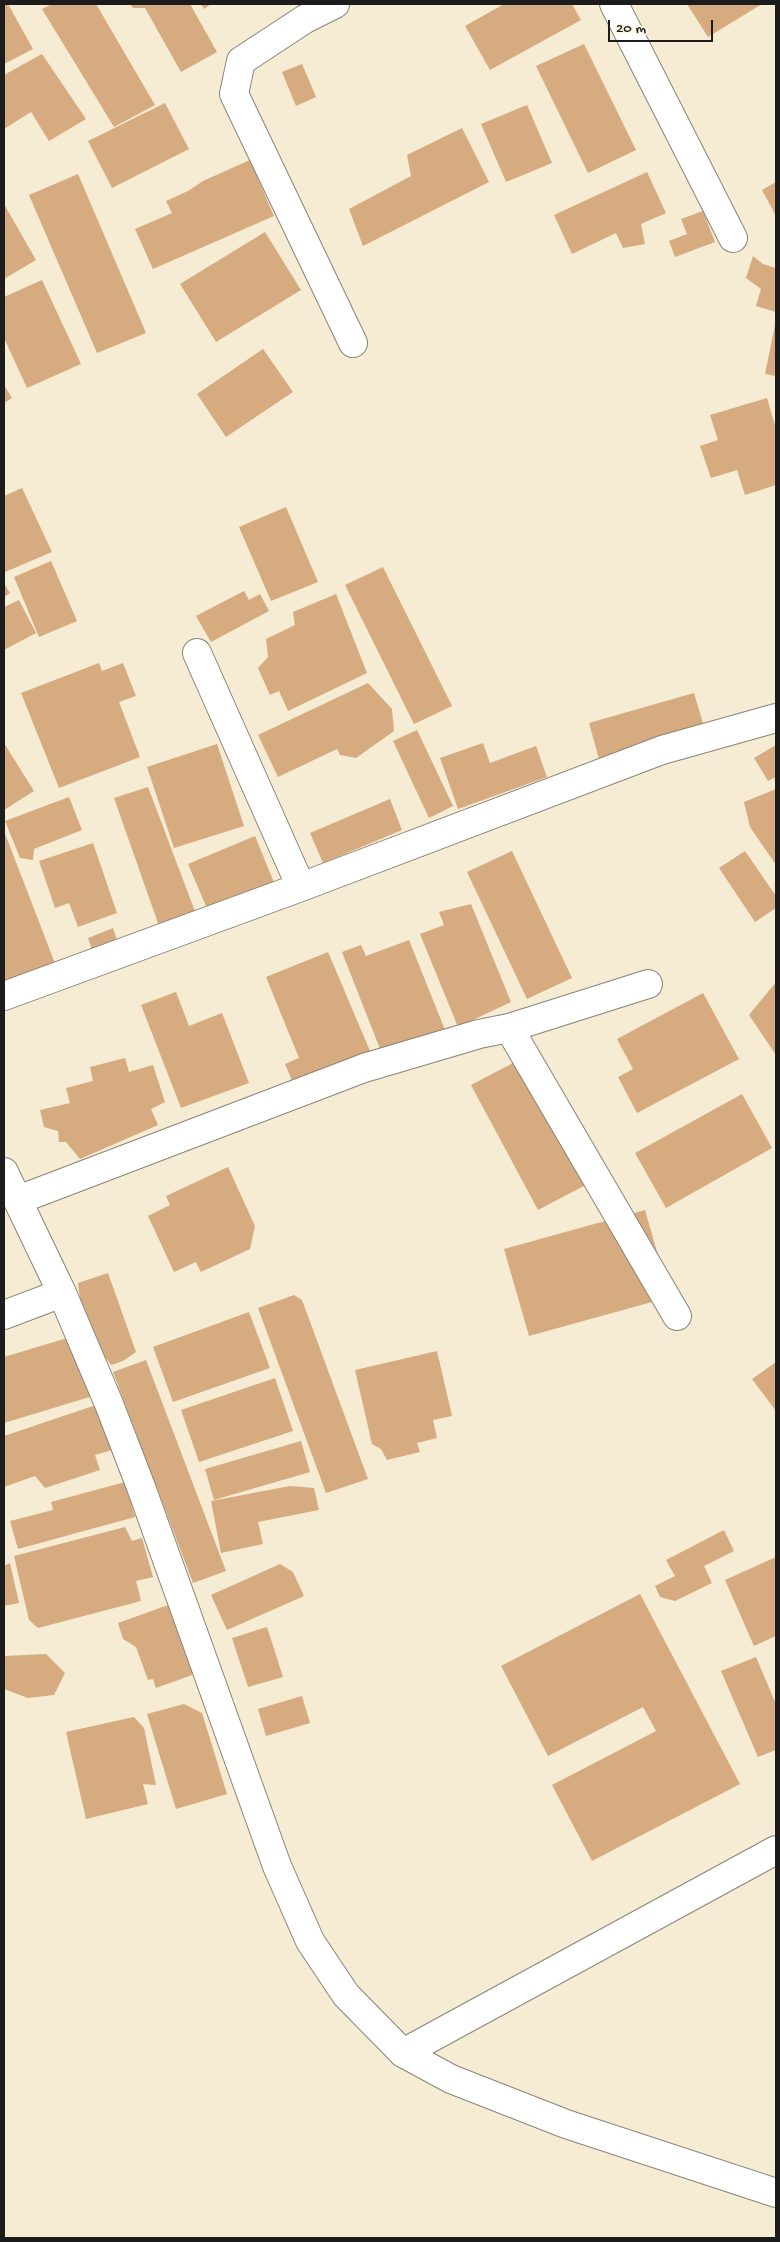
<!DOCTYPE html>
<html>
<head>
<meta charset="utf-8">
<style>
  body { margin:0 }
  #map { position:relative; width:780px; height:2242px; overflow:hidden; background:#f6ebd3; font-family:"Gochi Hand",sans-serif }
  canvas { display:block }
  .frame { position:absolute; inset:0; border:5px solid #1c1c1c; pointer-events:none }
  .scale { position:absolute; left:608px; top:20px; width:105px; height:22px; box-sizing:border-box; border:2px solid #1c1c1c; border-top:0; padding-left:6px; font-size:15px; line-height:18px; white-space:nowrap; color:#1c1c1c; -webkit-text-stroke:4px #fcf5e5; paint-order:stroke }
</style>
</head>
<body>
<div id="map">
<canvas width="780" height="2242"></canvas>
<div class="frame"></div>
<div class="scale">20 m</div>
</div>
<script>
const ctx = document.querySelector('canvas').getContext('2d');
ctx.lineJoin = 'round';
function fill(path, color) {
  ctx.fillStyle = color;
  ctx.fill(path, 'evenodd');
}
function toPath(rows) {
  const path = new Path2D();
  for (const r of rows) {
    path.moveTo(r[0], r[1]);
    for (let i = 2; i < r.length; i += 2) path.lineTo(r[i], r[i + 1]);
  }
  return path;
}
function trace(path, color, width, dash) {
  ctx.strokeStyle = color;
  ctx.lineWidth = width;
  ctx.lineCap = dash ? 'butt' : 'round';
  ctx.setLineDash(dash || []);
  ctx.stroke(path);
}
fill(toPath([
  [4,4,8,4,33,49,4,64],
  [52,4,96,4,155,105,114,127,42,9],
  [130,4,190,4,217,52,181,72,145,8,133,8],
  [201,4,211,4,204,9],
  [504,4,572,4,581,20,490,70,465,26],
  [687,4,762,4,708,37],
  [584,44,636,150,588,173,536,66],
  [42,54,86,119,49,141,31,112,4,129,4,75],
  [302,64,316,97,296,106,282,72],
  [165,103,189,149,112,188,88,141],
  [527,105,552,163,506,182,481,124],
  [462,128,489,182,363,246,349,209,411,176,407,155],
  [250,160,274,216,153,269,135,229,172,213,166,201,188,191,203,181],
  [647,172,666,213,641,224,645,244,623,248,616,233,572,254,554,215],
  [78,174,146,333,97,353,29,195],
  [776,182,776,216,762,190],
  [4,204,36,260,4,279],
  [703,211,715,242,675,257,669,241,687,234,681,219],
  [265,232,301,290,216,342,180,284],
  [753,256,763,264,776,268,776,312,756,306,761,289,746,278],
  [42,280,81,364,27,388,4,338,4,297],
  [775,325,776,325,776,376,765,374],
  [263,349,293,392,226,437,197,394],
  [4,385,12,398,4,403],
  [767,398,776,429,776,485,745,495,737,470,711,478,700,446,718,440,710,415],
  [22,488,52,552,5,572,4,496],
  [286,507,318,582,271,601,239,527],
  [51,561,77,621,39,637,14,577],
  [383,567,452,706,414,724,345,585],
  [4,583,10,593,4,597],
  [244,591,249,600,260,594,269,611,211,642,196,616],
  [336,594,367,673,288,711,279,691,270,695,258,668,268,657,266,639,295,625,293,612],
  [19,600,36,633,4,650,4,607],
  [99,663,102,671,123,663,136,696,119,702,140,757,59,788,21,693],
  [368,683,392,709,394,731,356,758,340,755,337,749,278,777,258,735],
  [694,693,705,730,599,759,589,723],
  [417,730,453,806,429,818,393,741],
  [4,743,34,791,4,810],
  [483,743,490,763,536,746,547,777,458,809,440,758],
  [217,744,244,826,174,848,147,767],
  [776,745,776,777,768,781,754,758],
  [148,787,196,914,159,926,114,798],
  [776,789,776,865,750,827,744,802],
  [69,797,82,830,34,849,33,860,20,858,5,821],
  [390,799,402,830,323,863,310,833],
  [4,831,56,966,4,986],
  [255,836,275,885,209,913,188,864],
  [93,843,117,913,78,927,69,903,55,908,39,861],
  [512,851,572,978,527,999,467,872],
  [745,851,776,896,776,908,755,922,719,868],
  [471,904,511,1002,458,1027,420,934,444,925,439,912],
  [113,928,120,949,95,958,88,938],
  [409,940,445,1030,382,1054,342,952,361,945,366,956],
  [328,952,373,1058,296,1090,285,1064,299,1058,266,977],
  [776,982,776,1055,749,1015],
  [176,992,189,1026,222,1013,249,1083,181,1108,141,1005],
  [703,993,739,1059,637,1113,618,1077,633,1069,617,1039],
  [532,1053,599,1178,538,1210,471,1085],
  [125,1058,129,1072,153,1065,165,1102,151,1109,158,1125,80,1159,66,1142,59,1142,58,1131,44,1127,40,1110,70,1103,66,1088,93,1081,90,1067],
  [742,1094,772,1148,666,1208,635,1153],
  [228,1167,255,1226,250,1249,201,1272,196,1262,174,1272,148,1216,170,1205,166,1196],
  [645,1210,670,1297,529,1336,504,1249],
  [108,1273,136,1352,123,1361,111,1365,97,1346,81,1306,78,1283],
  [294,1295,302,1300,368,1479,326,1493,258,1308],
  [249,1312,270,1368,173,1402,153,1347],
  [74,1336,93,1396,4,1423,4,1357],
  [437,1351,452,1416,433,1420,437,1438,417,1443,420,1452,387,1460,381,1449,372,1444,355,1370],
  [146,1360,226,1571,193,1583,113,1372],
  [776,1362,776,1411,752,1379],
  [275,1378,293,1431,199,1462,181,1410],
  [99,1404,115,1449,95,1455,100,1470,45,1488,35,1476,4,1487,4,1436],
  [301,1441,310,1472,214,1500,205,1469],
  [125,1482,135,1517,18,1549,10,1521,53,1510,51,1502],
  [290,1486,314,1488,319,1510,258,1522,263,1544,221,1553,211,1501],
  [125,1527,132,1541,142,1538,153,1577,136,1581,141,1601,38,1628,29,1620,14,1556],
  [724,1530,734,1551,704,1566,712,1583,675,1601,660,1597,655,1586,675,1576,666,1560],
  [776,1557,776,1636,754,1646,725,1580],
  [10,1563,19,1603,4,1606,4,1566],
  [280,1564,293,1572,304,1596,227,1630,211,1595],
  [640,1594,740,1784,592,1861,552,1785,656,1731,643,1707,548,1756,501,1666],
  [171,1604,195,1674,156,1688,153,1679,148,1680,136,1647,123,1639,118,1623],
  [267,1627,283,1677,248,1687,232,1638],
  [46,1654,65,1673,54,1695,28,1698,4,1689,4,1656],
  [756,1657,776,1704,776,1750,758,1757,721,1671],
  [302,1696,310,1723,266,1736,258,1709],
  [184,1704,202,1713,227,1794,176,1809,147,1714],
  [134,1717,144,1728,156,1785,143,1784,148,1804,86,1819,66,1732]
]), '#d5ab7f');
const minor = toPath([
  [335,4,305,19,241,61,234,94,353,343],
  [614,4,733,238],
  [197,653,301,887],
  [4,996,301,887,662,750,776,718],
  [509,1028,648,984],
  [4,1172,62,1293,109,1404,141,1487,277,1866,310,1941,346,1995,403,2053,451,2079,566,2124,776,2193],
  [18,1200,364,1068,479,1034,509,1028,677,1316],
  [4,1315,62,1293],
  [403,2053,776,1850]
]);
trace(minor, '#898478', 30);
trace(minor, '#fff', 28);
</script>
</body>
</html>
